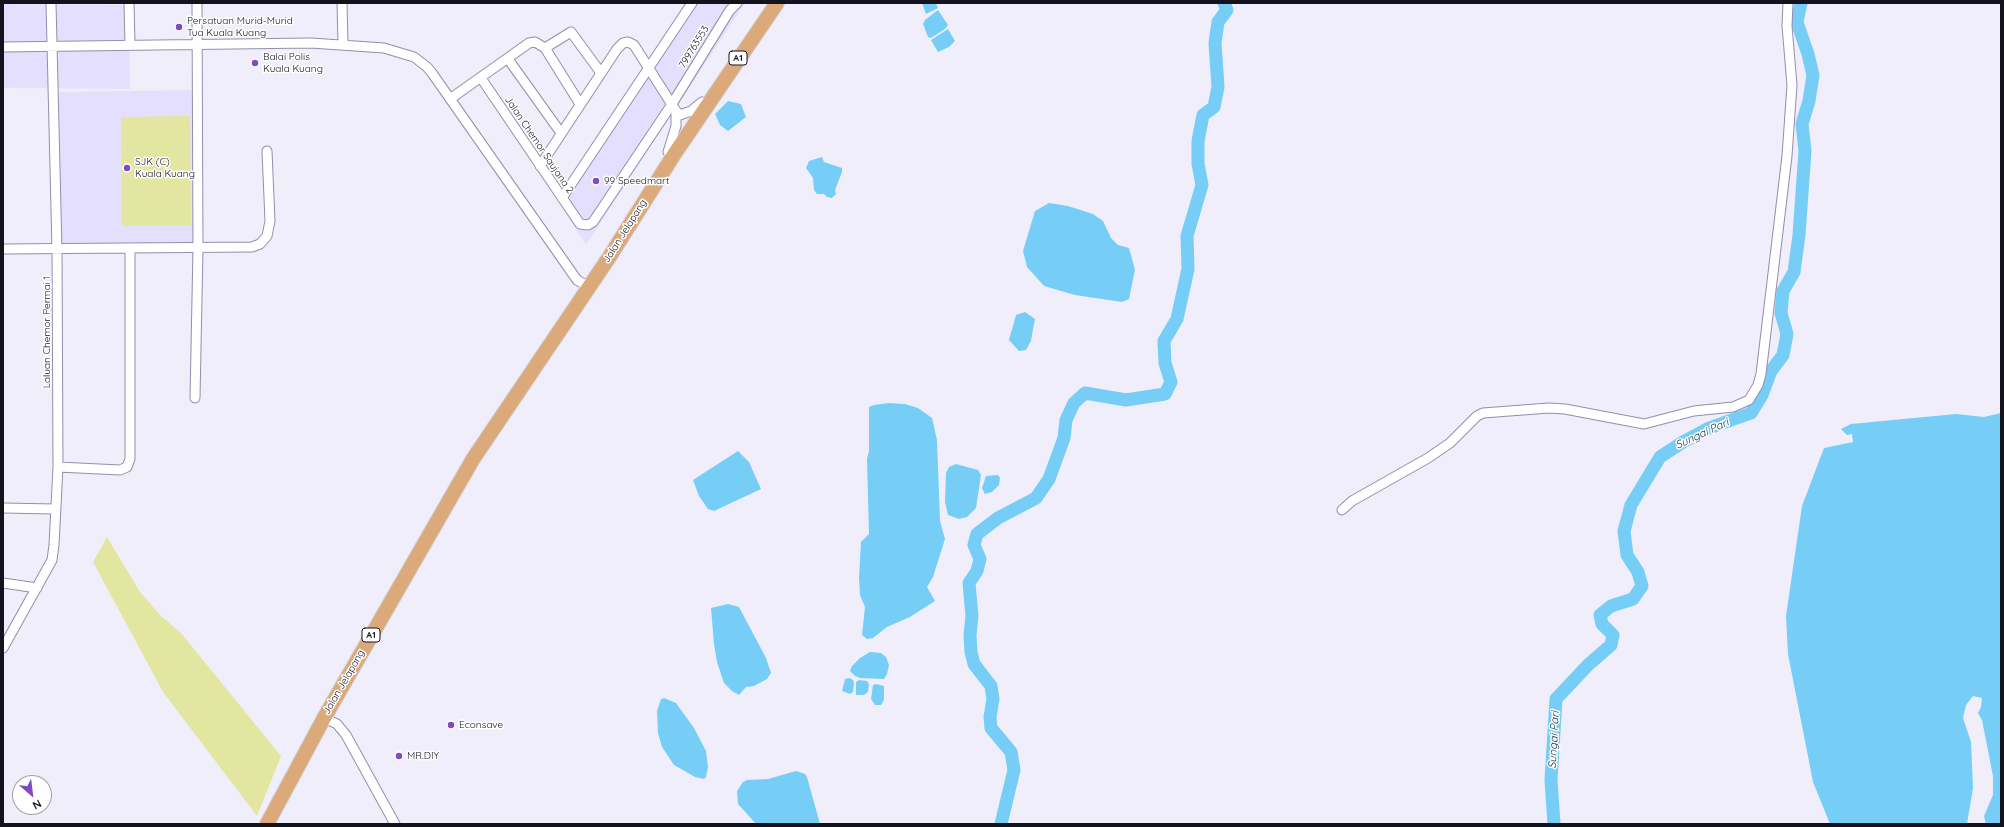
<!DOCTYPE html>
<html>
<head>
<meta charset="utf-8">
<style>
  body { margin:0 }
  #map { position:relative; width:2004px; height:827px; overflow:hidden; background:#f0eefb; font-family:Quicksand,sans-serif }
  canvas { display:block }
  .frame { position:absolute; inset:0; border:4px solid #14121d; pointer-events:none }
  .north { position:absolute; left:12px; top:775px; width:40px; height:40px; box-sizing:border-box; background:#fff; border:1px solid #a1a0a5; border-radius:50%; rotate:152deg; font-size:11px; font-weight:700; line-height:16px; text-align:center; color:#14121d }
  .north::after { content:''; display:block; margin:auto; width:14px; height:18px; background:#804bc2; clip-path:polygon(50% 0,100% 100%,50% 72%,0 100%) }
</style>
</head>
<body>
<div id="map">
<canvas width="2004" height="827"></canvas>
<div class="frame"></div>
<div class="north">N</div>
</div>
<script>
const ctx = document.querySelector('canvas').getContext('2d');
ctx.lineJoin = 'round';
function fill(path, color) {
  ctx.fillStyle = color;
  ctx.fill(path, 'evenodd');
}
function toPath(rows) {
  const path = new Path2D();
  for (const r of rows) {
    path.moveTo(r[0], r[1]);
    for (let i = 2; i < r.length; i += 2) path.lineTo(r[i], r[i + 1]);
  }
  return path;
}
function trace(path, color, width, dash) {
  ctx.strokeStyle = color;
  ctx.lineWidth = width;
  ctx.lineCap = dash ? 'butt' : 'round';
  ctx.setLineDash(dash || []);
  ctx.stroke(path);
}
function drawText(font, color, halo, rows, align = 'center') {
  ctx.font = font + ' Quicksand,sans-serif';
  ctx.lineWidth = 3;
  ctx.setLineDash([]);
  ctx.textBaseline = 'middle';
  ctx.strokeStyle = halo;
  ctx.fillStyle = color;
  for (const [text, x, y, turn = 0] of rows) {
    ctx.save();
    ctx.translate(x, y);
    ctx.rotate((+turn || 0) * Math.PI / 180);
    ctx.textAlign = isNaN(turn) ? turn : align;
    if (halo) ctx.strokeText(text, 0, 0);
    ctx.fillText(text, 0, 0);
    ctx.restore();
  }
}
fill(toPath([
  [685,3,745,3,586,245,559,202],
  [3,4,129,5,130,89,3,88],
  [196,90,195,244,58,246,57,92]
]), '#e5dffe');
fill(toPath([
  [190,116,191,225,122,226,121,117],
  [107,537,140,592,161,616,181,633,281,756,257,816,163,692,93,562]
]), '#e3e6a1');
fill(toPath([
  [922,3,936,3,938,8,926,14],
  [938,10,948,25,945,29,931,38,928,37,923,24,925,20],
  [948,29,955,41,949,47,938,52,931,40],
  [728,101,741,104,746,117,728,131,720,125,715,114],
  [822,157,824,162,842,168,842,172,835,190,836,194,832,198,827,197,824,194,817,194,814,190,813,178,806,168,809,161],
  [1049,203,1068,206,1093,214,1103,221,1111,238,1118,245,1129,248,1135,270,1129,299,1122,302,1075,295,1044,286,1027,267,1023,251,1035,211],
  [1025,312,1035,319,1033,329,1031,341,1026,350,1019,351,1009,340,1016,315],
  [889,403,905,404,918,408,932,418,937,440,940,521,945,539,933,577,927,587,935,601,910,617,887,627,873,638,867,639,862,635,865,607,860,595,859,578,861,542,869,534,867,459,869,451,869,407,874,405],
  [2001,413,2001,824,1986,824,1984,816,1993,795,1993,776,1982,720,1978,713,1981,707,1982,698,1973,696,1966,705,1963,718,1971,742,1973,788,1967,824,1830,824,1813,782,1788,654,1786,616,1802,506,1824,448,1853,442,1852,434,1847,435,1841,429,1851,424,1956,414,1984,417],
  [738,451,749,462,761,489,714,511,708,509,699,496,693,480],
  [956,464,978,470,981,475,976,508,967,517,959,519,948,515,945,502,946,473,949,467],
  [998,475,1000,478,999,485,992,492,985,494,982,488,986,476],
  [728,604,739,607,766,658,771,673,767,679,754,686,746,687,739,695,732,691,724,683,717,662,714,644,711,608],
  [870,652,881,653,886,657,889,665,887,674,884,679,860,678,855,676,850,671,852,666,860,658],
  [850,678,854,681,853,692,850,694,842,691,845,679],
  [859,680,867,681,869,684,868,692,864,695,856,695,856,682],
  [876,684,884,686,884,700,881,705,875,705,871,699,873,685],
  [664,698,676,703,694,728,706,751,708,767,706,777,704,779,695,777,674,765,662,747,658,733,657,711,661,699],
  [796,771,805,774,807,777,820,824,756,824,738,804,737,791,743,782,747,780,768,779]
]), '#76cef7');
trace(toPath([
  [1001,824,1014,770,1011,752,991,728,990,717,993,699,991,686,974,664,971,652,970,635,972,616,969,583,977,571,980,559,974,545,977,534,998,518,1036,498,1049,479,1064,438,1066,420,1074,403,1085,393,1126,400,1165,394,1171,382,1165,363,1164,341,1177,319,1188,269,1187,236,1202,185,1198,164,1198,141,1203,115,1214,107,1218,87,1215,43,1218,22,1227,10,1224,3],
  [1554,824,1551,780,1556,699,1588,665,1611,645,1613,635,1602,624,1600,615,1611,606,1633,599,1642,586,1638,572,1627,555,1624,531,1631,505,1660,457,1683,442,1709,428,1751,413,1762,395,1771,371,1783,355,1787,334,1781,313,1783,291,1794,272,1799,235,1805,151,1802,124,1809,101,1813,75,1808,54,1797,22,1801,3]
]), '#76cef7', 13);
const street = toPath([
  [129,3,130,44],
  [342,3,343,44],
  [3,47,311,43,384,48,414,57,427,67,432,73,577,280,589,287],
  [545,48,571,32,601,73],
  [508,59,561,133],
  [481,78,580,224,588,225,593,222,672,104,730,10,737,3],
  [450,99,529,43,535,42,545,48,580,104],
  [668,152,676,126,676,111],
  [540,166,617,49,623,43,628,42,634,45,676,111,680,115,691,111,702,102],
  [562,198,692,3],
  [3,249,252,247,260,244,267,236,270,221,267,151],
  [195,398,198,248,197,3],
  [58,467,120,470,127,467,130,459,130,248],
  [3,508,55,509],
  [1342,510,1352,501,1428,458,1450,443,1477,416,1483,413,1549,408,1565,409,1644,424,1694,411,1733,407,1749,400,1758,385,1761,374,1787,156,1792,85,1787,26,1788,3],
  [3,583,37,588],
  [3,648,52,560,54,545,58,467,57,250,51,3],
  [324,718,337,724,346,735,395,824]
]);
const primary = toPath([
  [267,824,324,718,473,459,610,256,675,153,777,3]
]);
trace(street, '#948eac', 11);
trace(primary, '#d0d0d2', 16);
trace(street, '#fff', 9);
trace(primary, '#dca97b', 14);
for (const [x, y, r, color] of [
  [179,27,4,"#804bc2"],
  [255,63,4,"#804bc2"],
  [127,168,4,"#804bc2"],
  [596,181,4,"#804bc2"],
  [451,725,4,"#804bc2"],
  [399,756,4,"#804bc2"]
]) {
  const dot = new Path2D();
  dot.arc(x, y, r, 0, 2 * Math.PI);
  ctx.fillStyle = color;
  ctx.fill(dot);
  trace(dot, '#fff', 1.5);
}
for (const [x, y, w] of [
  [738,58,18],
  [371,635,18]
]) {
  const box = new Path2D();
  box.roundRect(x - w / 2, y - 7, w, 14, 3);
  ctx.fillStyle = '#fff';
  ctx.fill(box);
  trace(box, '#14121d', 1);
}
drawText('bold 9px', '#14121d', null, [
  ["A1",738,58],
  ["A1",371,635]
]);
drawText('10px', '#14121d', '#fff', [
  ["Persatuan Murid-Murid",187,21],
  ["Tua Kuala Kuang",187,33],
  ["Balai Polis",263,57],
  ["Kuala Kuang",263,69],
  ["SJK (C)",135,162],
  ["Kuala Kuang",135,174],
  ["99 Speedmart",604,181],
  ["Econsave",459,725],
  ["MR.DIY",407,756]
], 'left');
drawText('10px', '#14121d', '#fff', [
  ["799763553",694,47,-58],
  ["Jalan Chemor Saujana 2",539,145,56],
  ["Jalan Jelapang",625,231,-58],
  ["Laluan Chemor Permai 1",47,332,-90],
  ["Jalan Jelapang",344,682,-60]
]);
drawText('italic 11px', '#042e3f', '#fff', [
  ["Sungai Pari",1702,434,-25],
  ["Sungai Pari",1554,740,-87]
]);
</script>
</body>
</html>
